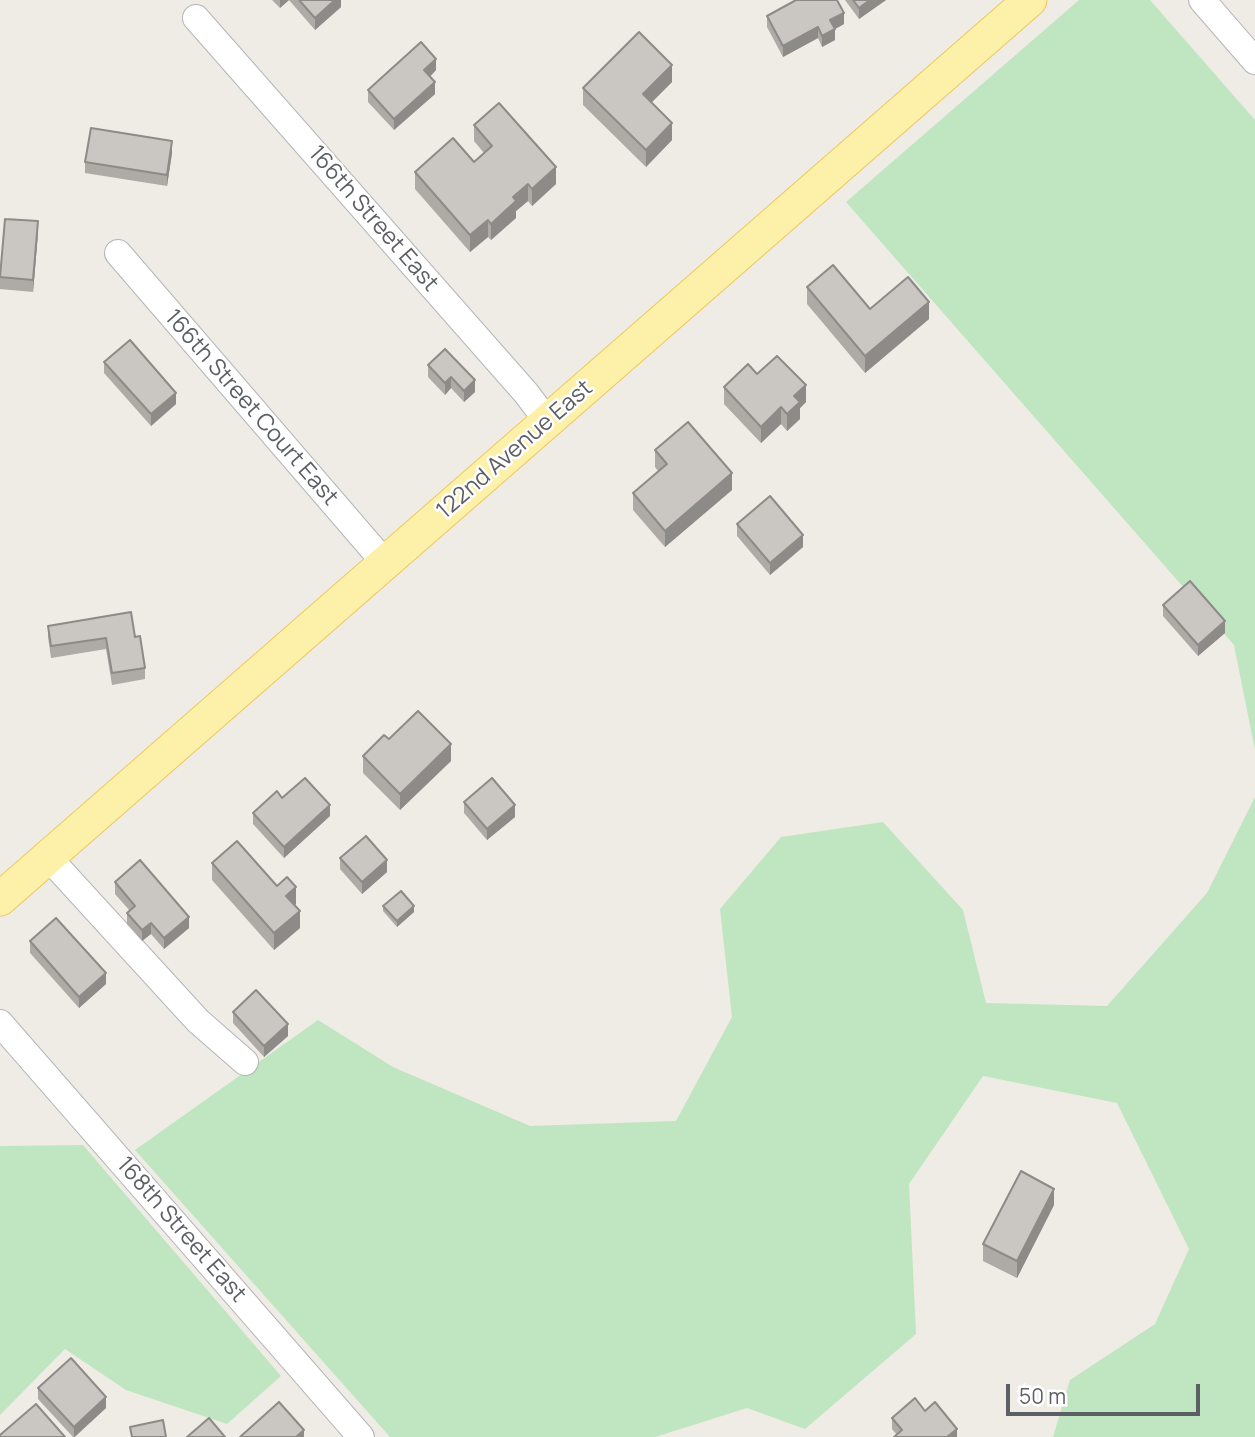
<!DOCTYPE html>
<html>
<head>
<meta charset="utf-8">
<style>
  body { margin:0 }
  #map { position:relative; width:1255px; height:1437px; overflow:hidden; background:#eeece4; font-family:Manrope,sans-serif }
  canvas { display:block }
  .scale { position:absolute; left:1006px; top:1384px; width:194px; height:32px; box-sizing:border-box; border:4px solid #5c5f64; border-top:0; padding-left:9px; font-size:21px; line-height:24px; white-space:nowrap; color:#5c5f64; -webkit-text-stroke:5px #fff; paint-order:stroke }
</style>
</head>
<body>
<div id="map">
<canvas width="1255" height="1437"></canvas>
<div class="scale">50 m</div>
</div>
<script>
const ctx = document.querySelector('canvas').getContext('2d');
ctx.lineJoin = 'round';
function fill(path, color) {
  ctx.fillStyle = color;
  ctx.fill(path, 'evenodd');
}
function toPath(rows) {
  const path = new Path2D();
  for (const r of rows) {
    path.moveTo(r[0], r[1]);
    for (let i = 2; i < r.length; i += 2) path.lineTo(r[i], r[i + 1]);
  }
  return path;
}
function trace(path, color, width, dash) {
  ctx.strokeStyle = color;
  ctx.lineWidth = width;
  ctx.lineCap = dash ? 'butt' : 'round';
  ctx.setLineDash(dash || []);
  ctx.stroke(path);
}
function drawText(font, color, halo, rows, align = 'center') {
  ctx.font = font + ' Manrope,sans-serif';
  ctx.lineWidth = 5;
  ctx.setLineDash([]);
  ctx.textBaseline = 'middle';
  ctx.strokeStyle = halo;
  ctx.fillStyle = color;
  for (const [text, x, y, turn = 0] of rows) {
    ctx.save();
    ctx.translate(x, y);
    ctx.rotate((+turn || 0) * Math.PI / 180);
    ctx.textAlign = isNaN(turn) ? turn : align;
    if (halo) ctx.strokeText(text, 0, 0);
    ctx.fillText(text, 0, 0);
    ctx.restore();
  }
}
fill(toPath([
  [1079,0,1150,0,1255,120,1255,750,1234,645,846,202],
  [1255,797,1255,1437,1053,1437,1070,1380,1155,1324,1189,1249,1117,1103,983,1076,909,1184,916,1334,805,1429,747,1408,655,1437,390,1437,135,1150,318,1020,393,1067,530,1126,676,1121,732,1017,720,909,781,837,883,822,963,910,986,1003,1107,1006,1207,893],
  [83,1145,281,1376,227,1424,126,1390,65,1349,0,1415,0,1146]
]), '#c0e5c1');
const minor = toPath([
  [1202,0,1255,61],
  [196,18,526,393,548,422],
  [118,253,385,563],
  [48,857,198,1021,245,1062],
  [0,1023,361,1437]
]);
const major = toPath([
  [0,899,1030,0]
]);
trace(minor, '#b4b6ba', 28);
trace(major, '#efc75c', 35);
trace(minor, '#fff', 26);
trace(major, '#fdf0a9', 33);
fill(toPath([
  [272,0,341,0,341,7,315,30,289,0,280,8],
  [845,0,886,0,859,19],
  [767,16,844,24,835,29,835,40,822,47,818,38,783,57,767,27],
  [436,70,430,77,435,94,394,130,368,102,368,90],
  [672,82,651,103,672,140,646,167,583,105,583,88],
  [474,125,556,184,532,206,528,201,516,211,516,218,491,240,488,237,470,252,415,189,415,172,474,162,484,153,474,141],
  [172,153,167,186,85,173,85,162],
  [38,233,33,292,0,289,0,277],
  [807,287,870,309,929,319,865,373,807,304],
  [445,349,475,392,464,402,451,388,445,395,428,377,428,365],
  [104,362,176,404,151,426,104,373],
  [757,374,806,402,800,408,800,419,787,431,781,424,761,443,724,404,724,387],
  [655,450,732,490,665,547,633,510,633,493,658,471,655,467],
  [737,524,803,547,770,575,737,536],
  [1163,605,1225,633,1198,656,1163,616],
  [48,626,135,637,145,668,145,679,112,685,106,649,51,658,48,637],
  [389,739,451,761,400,810,363,773,363,756],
  [282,798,330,816,284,858,253,824,253,813],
  [464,802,515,817,487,840,464,813],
  [340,858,387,872,362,894,340,869],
  [212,863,277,886,296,904,295,905,300,928,274,950,212,880],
  [115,882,189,928,164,949,151,934,142,941,127,924,127,913,130,911,115,894],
  [383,906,414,912,397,927,383,911],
  [30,941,106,984,79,1008,30,953],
  [233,1012,288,1036,264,1057,233,1023],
  [1054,1205,1017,1278,983,1261,983,1244],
  [38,1388,106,1408,75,1437,73,1437,38,1399],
  [925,1411,957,1437,897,1435,892,1429,892,1418]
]), '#aeaaa6');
fill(toPath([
  [280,0,289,0,280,8],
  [335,0,341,0,341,7,315,30,315,18],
  [870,0,886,0,859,19,859,8],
  [844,13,844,24,835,29,835,40,822,47,822,36,830,20],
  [818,27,818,38,783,57,783,46],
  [436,59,436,70,424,82,424,70],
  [672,65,672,82,643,111,643,94],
  [435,82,435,94,394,130,394,119],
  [672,123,672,140,646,167,646,150],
  [172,141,172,153,167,186,167,175],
  [556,167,556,184,532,206,532,189],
  [528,184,528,201,516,211,516,218,491,240,491,224,513,197],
  [488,220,488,237,470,252,470,235],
  [38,221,38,233,33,292,33,280],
  [929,302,929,319,865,373,865,356],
  [451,377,451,388,445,395,445,383],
  [475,380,475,392,464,402,464,391],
  [806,385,806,402,800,408,800,419,787,431,787,414,794,396],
  [176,393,176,404,151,426,151,414],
  [781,407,781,424,761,443,761,427],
  [732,473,732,490,665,547,665,531],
  [803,535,803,547,770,575,770,563],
  [1225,621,1225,633,1198,656,1198,645],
  [451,744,451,761,400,810,400,794],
  [330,805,330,816,284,858,284,847],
  [515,805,515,817,487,840,487,829],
  [387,860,387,872,362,894,362,882],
  [296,887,296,904,286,913,286,896],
  [414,906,414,912,397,927,397,921],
  [300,911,300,928,274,950,274,933],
  [189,917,189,928,164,949,164,938],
  [151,923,151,934,142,941,142,930],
  [106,973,106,984,79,1008,79,997],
  [288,1024,288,1036,264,1057,264,1046],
  [1054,1189,1054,1205,1017,1278,1017,1261],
  [106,1397,106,1408,74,1437,74,1427],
  [957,1429,957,1437,947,1437],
  [304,1430,304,1437,296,1437]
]), '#8d8b87');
const building = toPath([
  [299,0,335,0,315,18,299,0],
  [796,0,837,0,844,13,830,20,835,29,822,36,818,27,783,46,767,16,796,0],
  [853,0,870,0,859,8,853,0],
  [639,32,672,65,643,94,672,123,646,150,583,88,639,32],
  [421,42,436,59,424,70,435,82,394,119,368,90,421,42],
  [499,103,556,167,532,189,528,184,513,197,516,201,491,224,488,220,470,235,415,172,453,138,474,162,492,146,474,125,499,103],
  [91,128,172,141,167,175,85,162,91,128],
  [5,219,38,221,33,280,0,277,5,219],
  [833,265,870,309,908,277,929,302,865,356,807,287,833,265],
  [130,340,176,393,151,414,104,362,130,340],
  [445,349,475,380,464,391,451,377,445,383,428,365,445,349],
  [777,356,806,385,794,396,800,402,787,414,781,407,761,427,724,387,748,364,757,374,777,356],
  [688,422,732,473,665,531,633,493,667,464,655,450,688,422],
  [770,496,803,535,770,563,737,524,770,496],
  [1190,581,1225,621,1198,645,1163,605,1190,581],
  [131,612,135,637,140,636,145,668,112,673,106,638,51,646,48,626,131,612],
  [418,711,451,744,400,794,363,756,384,735,389,739,418,711],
  [305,778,330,805,284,847,253,813,277,791,282,798,305,778],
  [492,778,515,805,487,829,464,802,492,778],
  [366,836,387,860,362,882,340,858,366,836],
  [237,841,277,886,287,877,296,887,286,896,300,911,274,933,212,863,237,841],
  [140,860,189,917,164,938,151,923,142,930,127,913,135,906,115,882,140,860],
  [401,891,414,906,397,921,383,906,401,891],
  [56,918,106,973,79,997,30,941,56,918],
  [256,990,288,1024,264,1046,233,1012,256,990],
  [1021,1171,1054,1189,1017,1261,983,1244,1021,1171],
  [71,1358,106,1397,74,1427,38,1388,71,1358],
  [915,1398,925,1411,935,1402,957,1429,947,1437,894,1437,902,1430,892,1418,915,1398],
  [279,1402,304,1430,296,1437,240,1437,279,1402],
  [36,1404,65,1437,0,1437,0,1435,36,1404],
  [209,1418,225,1437,187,1437,209,1418],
  [163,1420,166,1437,132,1437,130,1427,163,1420]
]);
fill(building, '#cac6c1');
trace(building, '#8d8b87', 2);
drawText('23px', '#5c5f64', '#fff', [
  ["166th Street East",373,219,49],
  ["166th Street Court East",251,408,49],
  ["122nd Avenue East",515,450,-41],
  ["168th Street East",181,1230,49]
]);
</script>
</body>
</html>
